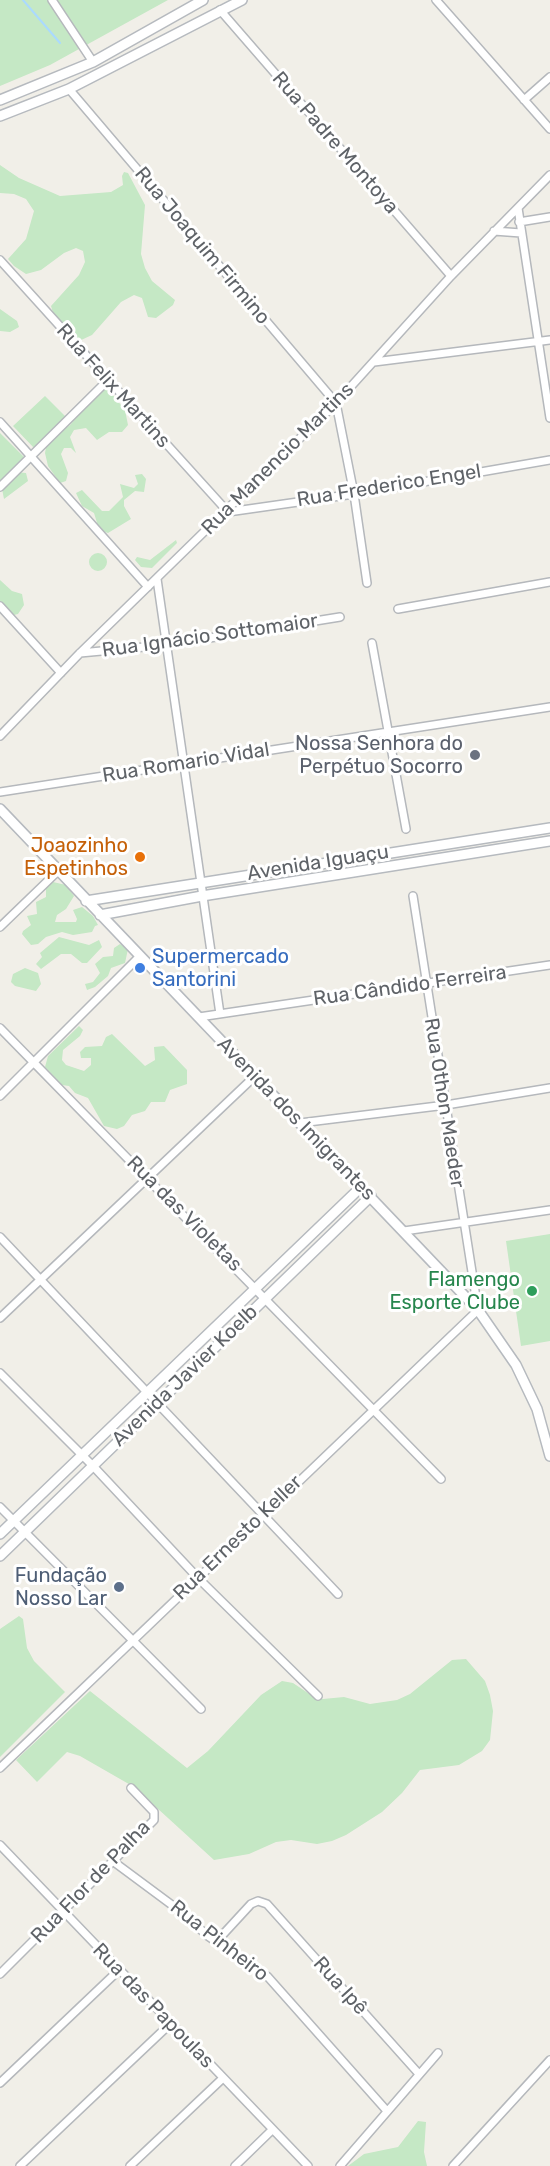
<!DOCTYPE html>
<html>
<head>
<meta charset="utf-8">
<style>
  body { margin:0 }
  canvas { display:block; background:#f1efe8 }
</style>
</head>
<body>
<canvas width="550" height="2166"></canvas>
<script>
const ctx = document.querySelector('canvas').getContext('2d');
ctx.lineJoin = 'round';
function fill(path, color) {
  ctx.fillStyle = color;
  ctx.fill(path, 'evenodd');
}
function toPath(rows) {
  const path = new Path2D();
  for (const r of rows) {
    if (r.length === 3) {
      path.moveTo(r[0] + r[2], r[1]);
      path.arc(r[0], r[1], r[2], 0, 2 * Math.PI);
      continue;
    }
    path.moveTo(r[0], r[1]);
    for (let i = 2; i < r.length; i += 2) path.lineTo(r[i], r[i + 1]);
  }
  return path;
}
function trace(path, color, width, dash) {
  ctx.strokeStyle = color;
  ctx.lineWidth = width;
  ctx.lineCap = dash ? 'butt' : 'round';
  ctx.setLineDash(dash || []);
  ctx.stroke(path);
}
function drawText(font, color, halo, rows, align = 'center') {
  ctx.font = font + ' Rubik,sans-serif';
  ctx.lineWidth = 6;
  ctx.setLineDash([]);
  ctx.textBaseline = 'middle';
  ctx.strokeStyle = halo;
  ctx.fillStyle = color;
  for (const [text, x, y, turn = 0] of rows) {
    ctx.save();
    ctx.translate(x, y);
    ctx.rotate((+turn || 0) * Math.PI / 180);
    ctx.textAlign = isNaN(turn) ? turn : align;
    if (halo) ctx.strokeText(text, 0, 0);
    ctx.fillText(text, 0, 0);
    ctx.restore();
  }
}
fill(toPath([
  [0,0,168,0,50,65,0,86],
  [0,165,19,178,60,196,111,192,123,185,122,176,124,172,128,173,145,205,141,254,145,268,152,281,175,300,173,305,156,318,148,317,142,298,134,295,121,302,92,335,79,341,74,338,54,316,51,306,79,275,85,262,83,251,76,248,64,253,41,270,26,274,14,266,8,259,26,239,34,211,26,199,14,194,0,193],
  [0,309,17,321,19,327,10,332,0,331],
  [107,388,125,410,128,425,122,432,109,432,97,440,86,428,74,430,70,437,76,453,71,448,64,448,61,454,68,473,66,481,60,483,48,466,45,453,47,442,70,425,99,391],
  [45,396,66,417,34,448,13,426],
  [0,433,26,459,0,484],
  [16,472,26,473,28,481,4,499,2,489],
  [142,474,146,479,144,492,135,491,124,500,124,506,131,519,108,533,102,531,98,526,94,513,82,506,76,493,82,490,102,511,109,511,123,497,120,484,134,488,138,484,135,475],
  [176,540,177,543,152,568,141,567,135,560,137,557,150,560],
  [98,562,9],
  [0,580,12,591,22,594,24,605,18,614,14,615,0,603],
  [53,882,66,885,74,896,66,909,57,915,55,922,76,922,77,919,73,910,82,907,93,916,98,925,95,926,92,932,73,935,62,932,46,937,38,944,31,945,22,934,23,931,31,925,27,916,37,914,36,902,46,897,46,888],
  [59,937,89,945,99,940,102,947,87,963,82,963,71,954,61,954,41,969,36,964,42,957,40,953],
  [120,944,128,949,125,963,111,968,108,976,95,987,87,990,85,984,93,982,100,973,95,964,103,957,113,956,114,948],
  [25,968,38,973,41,984,36,991,15,986,11,982,13,974],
  [79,1026,83,1030,80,1036,63,1050,62,1060,66,1065,84,1071,91,1065,91,1058,81,1058,80,1052,85,1047,102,1046,106,1037,112,1034,145,1066,155,1060,154,1047,164,1046,187,1070,187,1084,170,1090,165,1102,151,1102,145,1111,132,1115,124,1126,117,1129,104,1126,88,1098,75,1093,69,1086,62,1085,45,1067,48,1056],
  [550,1234,550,1341,521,1346,506,1241],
  [19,1616,23,1619,27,1648,34,1661,65,1692,0,1757,0,1629],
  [466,1659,485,1681,490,1695,493,1711,490,1740,482,1751,459,1765,420,1770,402,1793,382,1812,346,1835,332,1841,317,1844,291,1840,276,1842,249,1854,214,1860,134,1787,80,1756,67,1752,37,1782,16,1760,90,1691,187,1768,208,1751,261,1695,282,1681,293,1683,314,1697,323,1699,344,1697,370,1704,397,1700,410,1694,452,1660],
  [418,2121,426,2122,424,2152,427,2166,348,2166,364,2154,398,2147]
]), '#c5e8c5');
trace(toPath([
  [23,0,60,43]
]), '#aadaff', 2);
const street = toPath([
  [52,0,93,62],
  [436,0,550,129],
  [220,10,451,276],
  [69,89,336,403,354,494,367,583],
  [524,100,550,77],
  [518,208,550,418],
  [519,222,550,217],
  [494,231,521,233],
  [0,260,228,512,354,494,550,460],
  [374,362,550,340],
  [0,422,148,587],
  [0,487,107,381],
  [157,579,220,1014],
  [0,606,61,673],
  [398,609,550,582],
  [372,643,406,829],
  [80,653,166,645,340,617],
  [0,736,80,653,336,403,451,276,550,175],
  [0,792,550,707],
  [0,927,58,871],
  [199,1017,550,965],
  [0,1028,441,1479],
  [0,1096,140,956],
  [300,1123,446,1105,550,1088],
  [404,1231,550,1210],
  [0,1237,338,1594],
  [0,1318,255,1076],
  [0,1373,93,1466,198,1578,318,1696],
  [0,1507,201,1709],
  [0,1768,478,1310,413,896],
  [0,1845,308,2166],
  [114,1862,176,1908,208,1936,268,1977,387,2111],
  [216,1942,251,1904,258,1901,267,1904,419,2074],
  [0,1974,154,1820,154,1812,131,1788],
  [0,2083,119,1970],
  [20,2166,170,2024],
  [130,2166,222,2079],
  [235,2166,272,2130],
  [340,2166,438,2053],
  [453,2166,550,2060]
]);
const secondary = toPath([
  [0,100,93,62,203,0],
  [0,116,69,89,242,0],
  [0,809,478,1310,516,1365,537,1409,550,1456],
  [86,901,550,828],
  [100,915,202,896,550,841],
  [0,1534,361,1187],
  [0,1556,371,1196]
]);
trace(street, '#b5b8bc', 10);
trace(secondary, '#b6babf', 12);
trace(street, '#fff', 7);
trace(secondary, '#fff', 9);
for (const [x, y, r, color] of [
  [475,755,6,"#6b7280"],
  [140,857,6,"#e8710a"],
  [140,968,6,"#3f7fe0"],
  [532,1291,6,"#2e9e5b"],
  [119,1587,6,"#5c6f8a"]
]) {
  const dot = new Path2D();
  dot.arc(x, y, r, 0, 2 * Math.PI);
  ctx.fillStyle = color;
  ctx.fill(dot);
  trace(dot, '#fff', 2);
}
drawText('20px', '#5f6368', '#fff', [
  ["Rua Padre Montoya",335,143,49],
  ["Rua Joaquim Firmino",202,246,50],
  ["Rua Felix Martins",113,386,48],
  ["Rua Manencio Martins",278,459,-45],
  ["Rua Frederico Engel",389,486,-9],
  ["Rua Ignácio Sottomaior",210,636,-8],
  ["Rua Romario Vidal",186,763,-9],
  ["Avenida Iguaçu",318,863,-9],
  ["Rua Cândido Ferreira",410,986,-8],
  ["Rua Othon Maeder",444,1103,81],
  ["Avenida dos Imigrantes",296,1119,46],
  ["Rua das Violetas",184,1214,45],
  ["Avenida Javier Koelb",185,1376,-44],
  ["Rua Ernesto Keller",238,1538,-44],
  ["Rua Flor de Palha",91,1882,-46],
  ["Rua Pinheiro",219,1941,38],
  ["Rua Ipê",340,1986,48],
  ["Rua das Papoulas",153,2006,46]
]);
drawText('20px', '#5b616d', '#fff', [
  ["Nossa Senhora do",463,744],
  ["Perpétuo Socorro",463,767]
], 'right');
drawText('20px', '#c56008', '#fff', [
  ["Joaozinho",128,846],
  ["Espetinhos",128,869]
], 'right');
drawText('20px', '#366cbe', '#fff', [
  ["Supermercado",152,957],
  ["Santorini",152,980]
], 'left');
drawText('20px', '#27864d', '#fff', [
  ["Flamengo",520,1280],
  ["Esporte Clube",520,1303]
], 'right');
drawText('20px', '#4e5e75', '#fff', [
  ["Fundação",107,1576],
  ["Nosso Lar",107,1599]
], 'right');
</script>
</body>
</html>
